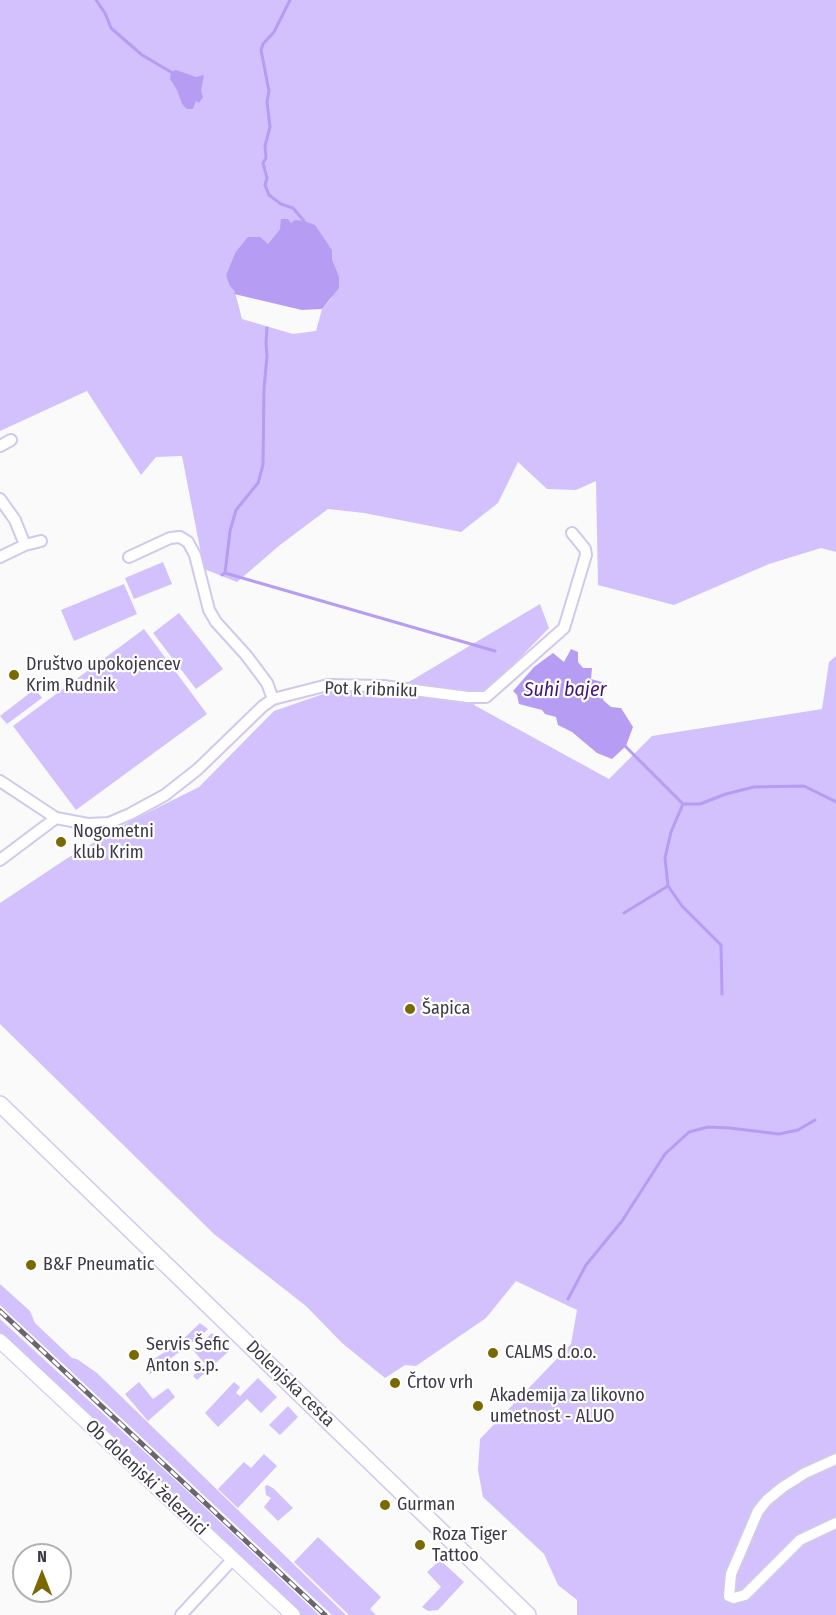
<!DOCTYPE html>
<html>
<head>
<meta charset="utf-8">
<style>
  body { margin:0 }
  #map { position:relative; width:836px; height:1615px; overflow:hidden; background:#fafafa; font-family:"Fira Sans Condensed",sans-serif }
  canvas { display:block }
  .north { position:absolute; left:12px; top:1543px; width:60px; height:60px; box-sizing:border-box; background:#fff; border:2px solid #b1b0b5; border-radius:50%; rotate:0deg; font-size:16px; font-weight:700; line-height:24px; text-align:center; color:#3d3947 }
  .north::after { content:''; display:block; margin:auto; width:21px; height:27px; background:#796900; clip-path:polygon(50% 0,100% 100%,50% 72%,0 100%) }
</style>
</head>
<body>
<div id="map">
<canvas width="836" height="1615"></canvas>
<div class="north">N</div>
</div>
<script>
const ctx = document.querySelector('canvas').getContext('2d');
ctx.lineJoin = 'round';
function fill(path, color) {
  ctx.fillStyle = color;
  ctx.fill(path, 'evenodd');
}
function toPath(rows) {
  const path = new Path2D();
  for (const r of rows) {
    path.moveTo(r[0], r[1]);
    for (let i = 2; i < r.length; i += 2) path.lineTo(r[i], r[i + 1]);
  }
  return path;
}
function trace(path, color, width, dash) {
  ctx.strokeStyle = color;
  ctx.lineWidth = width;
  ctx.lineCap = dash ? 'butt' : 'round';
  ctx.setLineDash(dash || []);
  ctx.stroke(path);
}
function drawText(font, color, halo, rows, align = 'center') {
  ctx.font = font + ' "Fira Sans Condensed",sans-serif';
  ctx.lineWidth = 4.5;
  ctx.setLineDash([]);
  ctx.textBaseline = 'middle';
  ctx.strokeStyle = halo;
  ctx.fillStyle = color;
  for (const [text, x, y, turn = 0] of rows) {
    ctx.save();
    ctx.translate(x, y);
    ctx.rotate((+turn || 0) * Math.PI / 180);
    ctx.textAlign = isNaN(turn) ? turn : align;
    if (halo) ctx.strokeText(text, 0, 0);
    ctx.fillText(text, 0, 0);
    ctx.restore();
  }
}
fill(toPath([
  [0,0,836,0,836,552,821,548,769,564,674,605,598,585,596,481,576,490,547,489,518,462,498,503,461,532,364,513,328,509,280,545,237,582,204,569,182,456,156,457,141,475,87,391,0,431],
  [291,223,324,239,332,250,332,259,339,276,331,299,322,309,316,331,293,334,242,319,235,292,229,285,226,275,235,253,268,245,280,229],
  [163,562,172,584,134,599,125,578],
  [124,584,137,614,74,641,61,610],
  [540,604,549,628,474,705,609,779,652,736,822,709,829,662,836,656,836,1615,577,1615,577,1600,558,1585,544,1554,483,1497,478,1470,480,1439,571,1344,577,1310,516,1281,486,1318,416,1366,405,1365,385,1378,342,1343,306,1306,214,1234,0,1024,0,903,66,859,129,822,199,787,274,711,332,691,392,692],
  [179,613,223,669,196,689,153,633],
  [144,629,207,714,76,810,13,726],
  [35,689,42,698,7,724,0,716],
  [0,1284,30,1311,35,1323,72,1358,77,1359,97,1373,346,1615,332,1615,0,1305],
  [0,1319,184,1488,319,1615,301,1615,0,1333],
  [200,1323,208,1329,203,1334,150,1374,147,1371,149,1362,179,1343],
  [212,1333,229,1351,197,1380,193,1376,205,1364,193,1350],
  [258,1378,277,1397,261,1413,247,1399,218,1427,205,1413,234,1382,240,1387,236,1393,240,1396],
  [139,1382,153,1399,168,1388,175,1397,148,1421,125,1394],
  [288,1406,298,1417,280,1435,269,1425],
  [264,1454,277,1466,238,1508,218,1489,244,1462,251,1468],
  [267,1485,273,1488,293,1508,278,1521,264,1507,271,1498,266,1495,265,1486],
  [318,1537,381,1597,370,1609,376,1615,349,1615,294,1562],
  [440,1560,464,1582,438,1610,428,1611,422,1607,441,1587,427,1572]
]), '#d2c1fd');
fill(toPath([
  [176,70,196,77,204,75,201,91,203,97,199,103,196,101,193,109,187,109,182,104,177,90,170,79,171,72],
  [281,219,288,219,291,223,295,220,304,221,315,225,332,250,332,259,339,276,339,288,322,309,302,310,234,294,235,292,229,285,226,275,235,253,248,237,260,237,268,244,280,229],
  [571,649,578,652,578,662,583,668,592,668,591,679,602,682,603,700,611,707,621,708,633,727,626,746,612,759,597,753,572,732,558,725,556,717,545,714,542,710,519,704,517,695,513,691,534,667,553,653,564,662]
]), '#b79cf3');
trace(toPath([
  [96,0,105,13,111,28,142,55,171,72],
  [290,0,274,32,263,44,261,50,269,91,267,102,270,127,265,146,266,158,263,163,267,178,265,185,269,195,281,204,293,208,304,221,302,224],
  [225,573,495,651],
  [222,575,225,573,230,531,236,510,258,483,263,465,264,389,267,356,266,343,267,328],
  [623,744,683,804,700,804,726,794,754,787,804,786,836,802],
  [683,804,671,832,665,858,668,886,682,906,721,945,722,994],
  [624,913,668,886],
  [568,1299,586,1265,622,1221,665,1154,689,1132,708,1127,730,1128,779,1134,798,1130,815,1120]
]), '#b79cf3', 3);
const street = toPath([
  [0,446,11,440],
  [0,499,15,520,25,545],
  [0,557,25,545,41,541],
  [129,557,170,538,180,537,188,542,195,555,209,610,216,622,246,655,267,683,273,699],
  [0,781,56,818,88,824,109,823,130,814,165,795,198,769,263,706,273,699,328,685,383,686,468,697,486,697,564,628,586,555,585,549,572,533],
  [0,860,56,818],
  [836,1459,805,1473,783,1487,767,1500,758,1511,731,1574,729,1596,734,1598,745,1595,800,1540,836,1523],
  [181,1615,233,1559]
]);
const secondary = toPath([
  [0,1341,293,1615]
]);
const primary = toPath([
  [0,1104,528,1615]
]);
trace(street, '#d1c8eb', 14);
trace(secondary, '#d1c8eb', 16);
trace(primary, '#d1c8eb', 18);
trace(street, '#fff', 10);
trace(secondary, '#fff', 14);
trace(primary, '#fff', 15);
const rail = toPath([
  [0,1311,325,1615]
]);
trace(rail, '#696671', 5);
trace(rail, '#fff', 3, [9]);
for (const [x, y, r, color] of [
  [14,675,6,"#796900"],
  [61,842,6,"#796900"],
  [410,1009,6,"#796900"],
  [31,1265,6,"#796900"],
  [493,1353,6,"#796900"],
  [134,1355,6,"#796900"],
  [395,1383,6,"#796900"],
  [478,1406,6,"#796900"],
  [385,1505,6,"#796900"],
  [420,1545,6,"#796900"]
]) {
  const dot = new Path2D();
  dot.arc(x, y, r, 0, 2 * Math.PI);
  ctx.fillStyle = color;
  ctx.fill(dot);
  trace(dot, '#fff', 2);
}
drawText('18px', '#3d3947', '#fff', [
  ["Društvo upokojencev",26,665],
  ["Krim Rudnik",26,686],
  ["Nogometni",73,832],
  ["klub Krim",73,853],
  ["Šapica",422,1009],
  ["B&F Pneumatic",43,1265],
  ["Servis Šefic",146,1345],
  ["Anton s.p.",146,1366],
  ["CALMS d.o.o.",505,1353],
  ["Črtov vrh",407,1383],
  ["Akademija za likovno",490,1396],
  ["umetnost - ALUO",490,1417],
  ["Gurman",397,1505],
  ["Roza Tiger",432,1535],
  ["Tattoo",432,1556]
], 'left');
drawText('18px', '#3d3947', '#fff', [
  ["Pot k ribniku",371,690,2],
  ["Dolenjska cesta",290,1384,44],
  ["Ob dolenjski železnici",146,1478,43]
]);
drawText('italic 20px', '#421579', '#fff', [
  ["Suhi bajer",565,690]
]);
</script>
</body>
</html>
